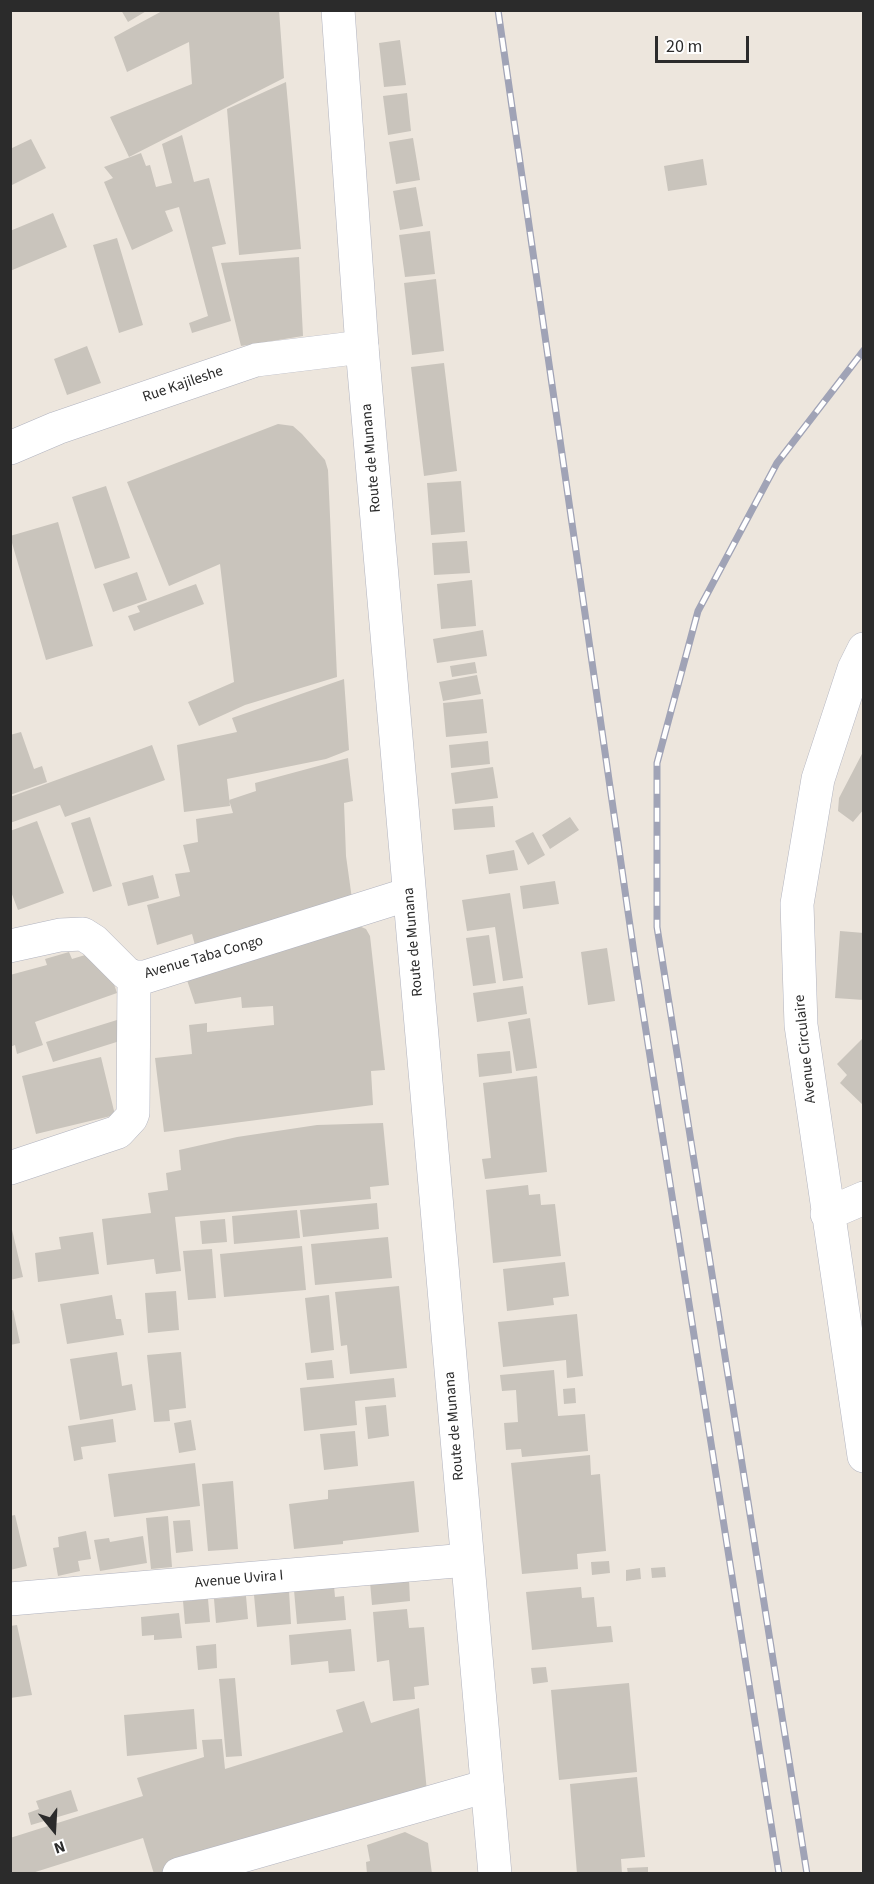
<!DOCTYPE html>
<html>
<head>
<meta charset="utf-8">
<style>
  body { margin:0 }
  #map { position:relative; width:874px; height:1884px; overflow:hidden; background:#ede6dd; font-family:"Source Sans 3",sans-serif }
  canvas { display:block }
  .frame { position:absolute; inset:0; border:12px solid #2b2b2b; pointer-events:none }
  .north { position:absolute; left:24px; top:1800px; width:60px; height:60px; -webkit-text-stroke:4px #fff; paint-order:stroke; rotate:162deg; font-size:16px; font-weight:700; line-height:24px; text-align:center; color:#2b2b2b }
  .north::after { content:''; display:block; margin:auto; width:21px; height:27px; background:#2b2b2b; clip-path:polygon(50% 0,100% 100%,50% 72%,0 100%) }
  .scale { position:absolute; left:655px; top:36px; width:94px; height:27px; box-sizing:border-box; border:3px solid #2b2b2b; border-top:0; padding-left:8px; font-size:18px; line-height:21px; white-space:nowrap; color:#2b2b2b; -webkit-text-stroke:4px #fff; paint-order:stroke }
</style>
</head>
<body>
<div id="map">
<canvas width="874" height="1884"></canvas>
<div class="frame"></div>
<div class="north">N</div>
<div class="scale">20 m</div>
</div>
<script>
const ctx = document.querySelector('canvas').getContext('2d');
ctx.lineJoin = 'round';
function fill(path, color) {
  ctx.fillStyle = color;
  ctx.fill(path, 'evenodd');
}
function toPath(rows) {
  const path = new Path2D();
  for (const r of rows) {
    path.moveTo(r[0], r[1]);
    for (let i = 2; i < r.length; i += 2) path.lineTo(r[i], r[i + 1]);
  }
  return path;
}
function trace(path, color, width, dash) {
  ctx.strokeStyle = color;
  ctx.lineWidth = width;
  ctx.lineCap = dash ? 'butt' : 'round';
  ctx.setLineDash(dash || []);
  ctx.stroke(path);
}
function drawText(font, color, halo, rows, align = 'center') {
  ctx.font = font + ' "Source Sans 3",sans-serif';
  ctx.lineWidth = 5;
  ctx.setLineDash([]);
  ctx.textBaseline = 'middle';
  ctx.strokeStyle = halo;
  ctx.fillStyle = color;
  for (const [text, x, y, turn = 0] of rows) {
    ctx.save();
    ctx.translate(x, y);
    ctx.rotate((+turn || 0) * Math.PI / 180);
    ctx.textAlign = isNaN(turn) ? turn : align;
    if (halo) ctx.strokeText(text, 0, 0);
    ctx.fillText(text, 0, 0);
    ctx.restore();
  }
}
fill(toPath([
  [121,10,148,10,128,22],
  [164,10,279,10,284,78,129,157,110,117,192,84,189,42,127,72,114,37],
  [400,40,406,85,384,87,379,43],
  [286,82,301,249,239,255,227,109],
  [407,93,411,131,388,135,383,96],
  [182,135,194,182,209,178,226,244,212,247,231,321,192,333,189,323,208,316,179,207,165,211,173,231,132,250,104,182,113,178,104,167,141,153,146,166,150,165,156,187,172,183,162,144],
  [413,138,420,180,396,184,389,142],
  [31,139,46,168,10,186,10,149],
  [703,159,707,185,668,191,664,166],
  [416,187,423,226,400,230,393,191],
  [53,213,67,247,10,271,10,231],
  [430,231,435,274,405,277,399,235],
  [117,238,143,325,119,333,93,245],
  [299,257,303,336,241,346,221,263],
  [436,279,444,351,412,355,404,283],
  [87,346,101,383,67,395,54,359],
  [444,363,457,471,424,476,411,367],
  [278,424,293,426,302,434,325,460,328,470,337,677,245,705,199,726,188,702,234,682,220,564,169,586,127,482],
  [461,481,465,532,431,535,427,483],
  [106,486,130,558,95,569,72,497],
  [58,522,93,646,46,660,10,536],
  [467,541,470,573,434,575,432,543],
  [137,572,147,600,113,612,103,584],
  [472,580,476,626,441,629,437,584],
  [196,584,204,604,134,631,128,616,140,612,137,606],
  [483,630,487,656,437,663,433,639],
  [475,662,477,673,452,677,450,666],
  [477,675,481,694,443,701,439,682],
  [344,679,349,750,326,759,227,779,230,806,184,812,177,745,237,732,232,718],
  [483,699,487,733,446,737,443,703],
  [21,732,34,769,42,766,47,782,10,795,10,735],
  [488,741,490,764,451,768,449,745],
  [152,745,165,780,65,817,60,805,10,823,10,797],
  [864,750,864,809,853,822,838,811,839,798],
  [348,758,353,801,344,803,346,856,352,899,196,949,192,934,157,945,147,905,180,896,175,874,190,872,183,845,198,842,196,819,233,813,229,800,256,791,255,783],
  [493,767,498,798,455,804,451,773],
  [493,806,495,827,454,830,452,809],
  [90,817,112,886,93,892,71,823],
  [570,817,579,830,550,849,542,835],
  [37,821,64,893,18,910,10,889,10,831],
  [533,832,545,855,528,865,515,841],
  [514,850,518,870,489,874,486,855],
  [153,875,159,898,128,906,122,883],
  [555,881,559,904,523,909,520,886],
  [510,893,523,978,503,981,495,927,467,931,462,900],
  [359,926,366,929,370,936,385,1070,371,1071,373,1105,164,1132,155,1058,192,1054,189,1025,207,1023,207,1032,274,1025,273,1006,242,1008,241,997,195,1004,185,974],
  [840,931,864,933,864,1000,835,998],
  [489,935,496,983,473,986,466,938],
  [607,948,615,1001,588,1005,581,952],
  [69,952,72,959,95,952,109,969,117,993,35,1022,43,1045,17,1054,15,1045,10,1047,10,975,47,965,45,959],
  [523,986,527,1014,477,1022,473,993],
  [530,1018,537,1068,516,1071,508,1022],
  [117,1020,123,1040,53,1062,46,1042],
  [864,1037,864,1106,840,1083,847,1075,837,1064],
  [510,1051,512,1073,479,1077,477,1054],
  [101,1057,115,1115,36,1134,22,1076],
  [537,1076,547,1172,485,1179,482,1159,491,1158,483,1083],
  [383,1123,389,1185,370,1187,371,1199,175,1217,181,1271,156,1274,154,1259,107,1265,102,1219,151,1213,148,1193,168,1190,166,1173,181,1170,179,1150,237,1137,317,1125],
  [528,1185,529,1195,540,1194,541,1205,555,1204,561,1256,493,1263,486,1190],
  [377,1203,379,1229,303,1237,300,1210],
  [297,1210,300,1238,234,1244,232,1216],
  [225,1219,227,1242,202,1244,200,1221],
  [10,1221,23,1277,10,1280],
  [93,1232,99,1274,38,1282,35,1253,61,1249,59,1237],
  [388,1237,392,1278,315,1285,311,1244],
  [302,1246,306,1290,224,1297,220,1254],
  [212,1249,216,1298,188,1300,183,1251],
  [565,1262,569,1296,553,1298,554,1305,507,1311,503,1269],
  [399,1286,407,1368,350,1374,347,1345,341,1346,335,1292],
  [176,1291,179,1330,148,1333,145,1293],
  [112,1295,116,1319,121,1319,124,1335,67,1344,60,1304],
  [329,1295,334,1350,311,1353,305,1298],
  [13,1310,20,1343,10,1345,10,1311],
  [577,1314,583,1376,567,1378,566,1360,503,1367,498,1322],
  [117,1352,122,1386,132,1384,136,1410,80,1420,70,1359],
  [181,1352,186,1408,169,1410,170,1421,154,1422,147,1355],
  [332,1360,334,1378,307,1380,305,1363],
  [554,1370,558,1416,585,1414,588,1451,522,1457,521,1449,506,1450,504,1423,518,1422,516,1390,502,1391,500,1375],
  [394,1378,396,1397,355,1401,357,1425,304,1431,300,1388],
  [575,1388,576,1403,564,1404,563,1389],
  [386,1405,389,1436,368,1439,365,1407],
  [113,1419,116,1442,81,1447,83,1459,74,1461,68,1426],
  [191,1420,196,1450,179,1453,174,1423],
  [355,1431,358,1466,324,1470,320,1434],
  [590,1455,591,1475,600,1474,606,1551,577,1554,578,1569,522,1574,511,1463],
  [195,1463,200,1506,114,1517,108,1474],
  [233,1481,238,1549,208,1551,202,1484],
  [414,1481,419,1532,343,1541,343,1544,294,1549,289,1504,328,1499,328,1490],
  [15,1515,27,1566,10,1570,10,1516],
  [168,1516,172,1567,151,1569,146,1518],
  [190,1520,193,1551,176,1553,173,1521],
  [86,1531,91,1559,78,1561,80,1571,58,1576,53,1548,59,1547,58,1537],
  [143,1536,147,1563,100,1571,94,1540,109,1538,110,1542],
  [609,1561,610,1573,592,1575,591,1562],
  [665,1567,666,1577,652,1578,651,1568],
  [640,1568,641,1579,626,1581,626,1570],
  [409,1579,410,1601,372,1605,370,1582],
  [334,1586,335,1597,344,1596,346,1620,297,1624,294,1590],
  [581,1587,582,1598,594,1597,597,1627,611,1626,613,1642,532,1650,526,1592],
  [289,1591,291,1624,257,1627,254,1595],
  [246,1596,248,1619,216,1623,214,1599],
  [208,1599,210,1622,185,1624,183,1601],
  [407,1609,409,1628,424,1627,429,1685,414,1687,415,1699,393,1701,389,1660,377,1662,373,1612],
  [179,1613,182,1638,154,1640,154,1635,142,1636,141,1617],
  [17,1625,32,1695,10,1698,10,1626],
  [351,1629,355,1671,329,1673,328,1661,291,1665,289,1635],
  [216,1644,217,1668,198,1670,196,1646],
  [546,1667,548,1682,533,1684,531,1668],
  [235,1678,242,1756,226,1757,219,1679],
  [629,1683,637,1772,559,1780,551,1690],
  [364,1701,371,1723,419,1708,427,1792,167,1874,154,1874,143,1838,29,1874,10,1874,10,1838,143,1796,137,1778,204,1757,202,1740,222,1739,225,1769,343,1732,336,1710],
  [194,1709,197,1749,127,1756,124,1715],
  [637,1777,645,1857,621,1859,622,1874,577,1874,570,1784],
  [71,1790,78,1811,31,1825,28,1813,39,1809,36,1801],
  [405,1832,428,1843,432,1874,367,1874,366,1862,370,1861,367,1845],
  [648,1867,648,1874,628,1874,627,1868]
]), '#c9c4bc');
const street = toPath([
  [10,448,57,428,256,360,362,347],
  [10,946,60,935,83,934,94,941,126,973,134,977,145,977,409,894],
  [10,1168,118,1132,131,1118,133,1113,134,977],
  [10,1599,467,1560],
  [179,1874,487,1786]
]);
const secondary = toPath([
  [338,10,362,347,495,1874],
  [864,649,854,669,818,779,797,904,801,1025,864,1456],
  [827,1214,864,1198]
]);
trace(street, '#b1b3bf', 34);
trace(secondary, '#b1b3bf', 34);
trace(street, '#fff', 33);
trace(secondary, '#fff', 33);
const rail = toPath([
  [498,10,637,974,779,1874],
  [807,1874,657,927,657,763,698,611,777,463,864,350]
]);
trace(rail, '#a0a3b6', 7);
trace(rail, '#fff', 4.5, [14]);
drawText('15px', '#2b2b2b', '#fff', [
  ["Rue Kajileshe",183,385,-19],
  ["Route de Munana",372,458,-95],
  ["Route de Munana",414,942,-95],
  ["Avenue Taba Congo",204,958,-16],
  ["Avenue Circulaire",806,1049,-96],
  ["Route de Munana",455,1426,-95],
  ["Avenue Uvira I",239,1580,-5]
]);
</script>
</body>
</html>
